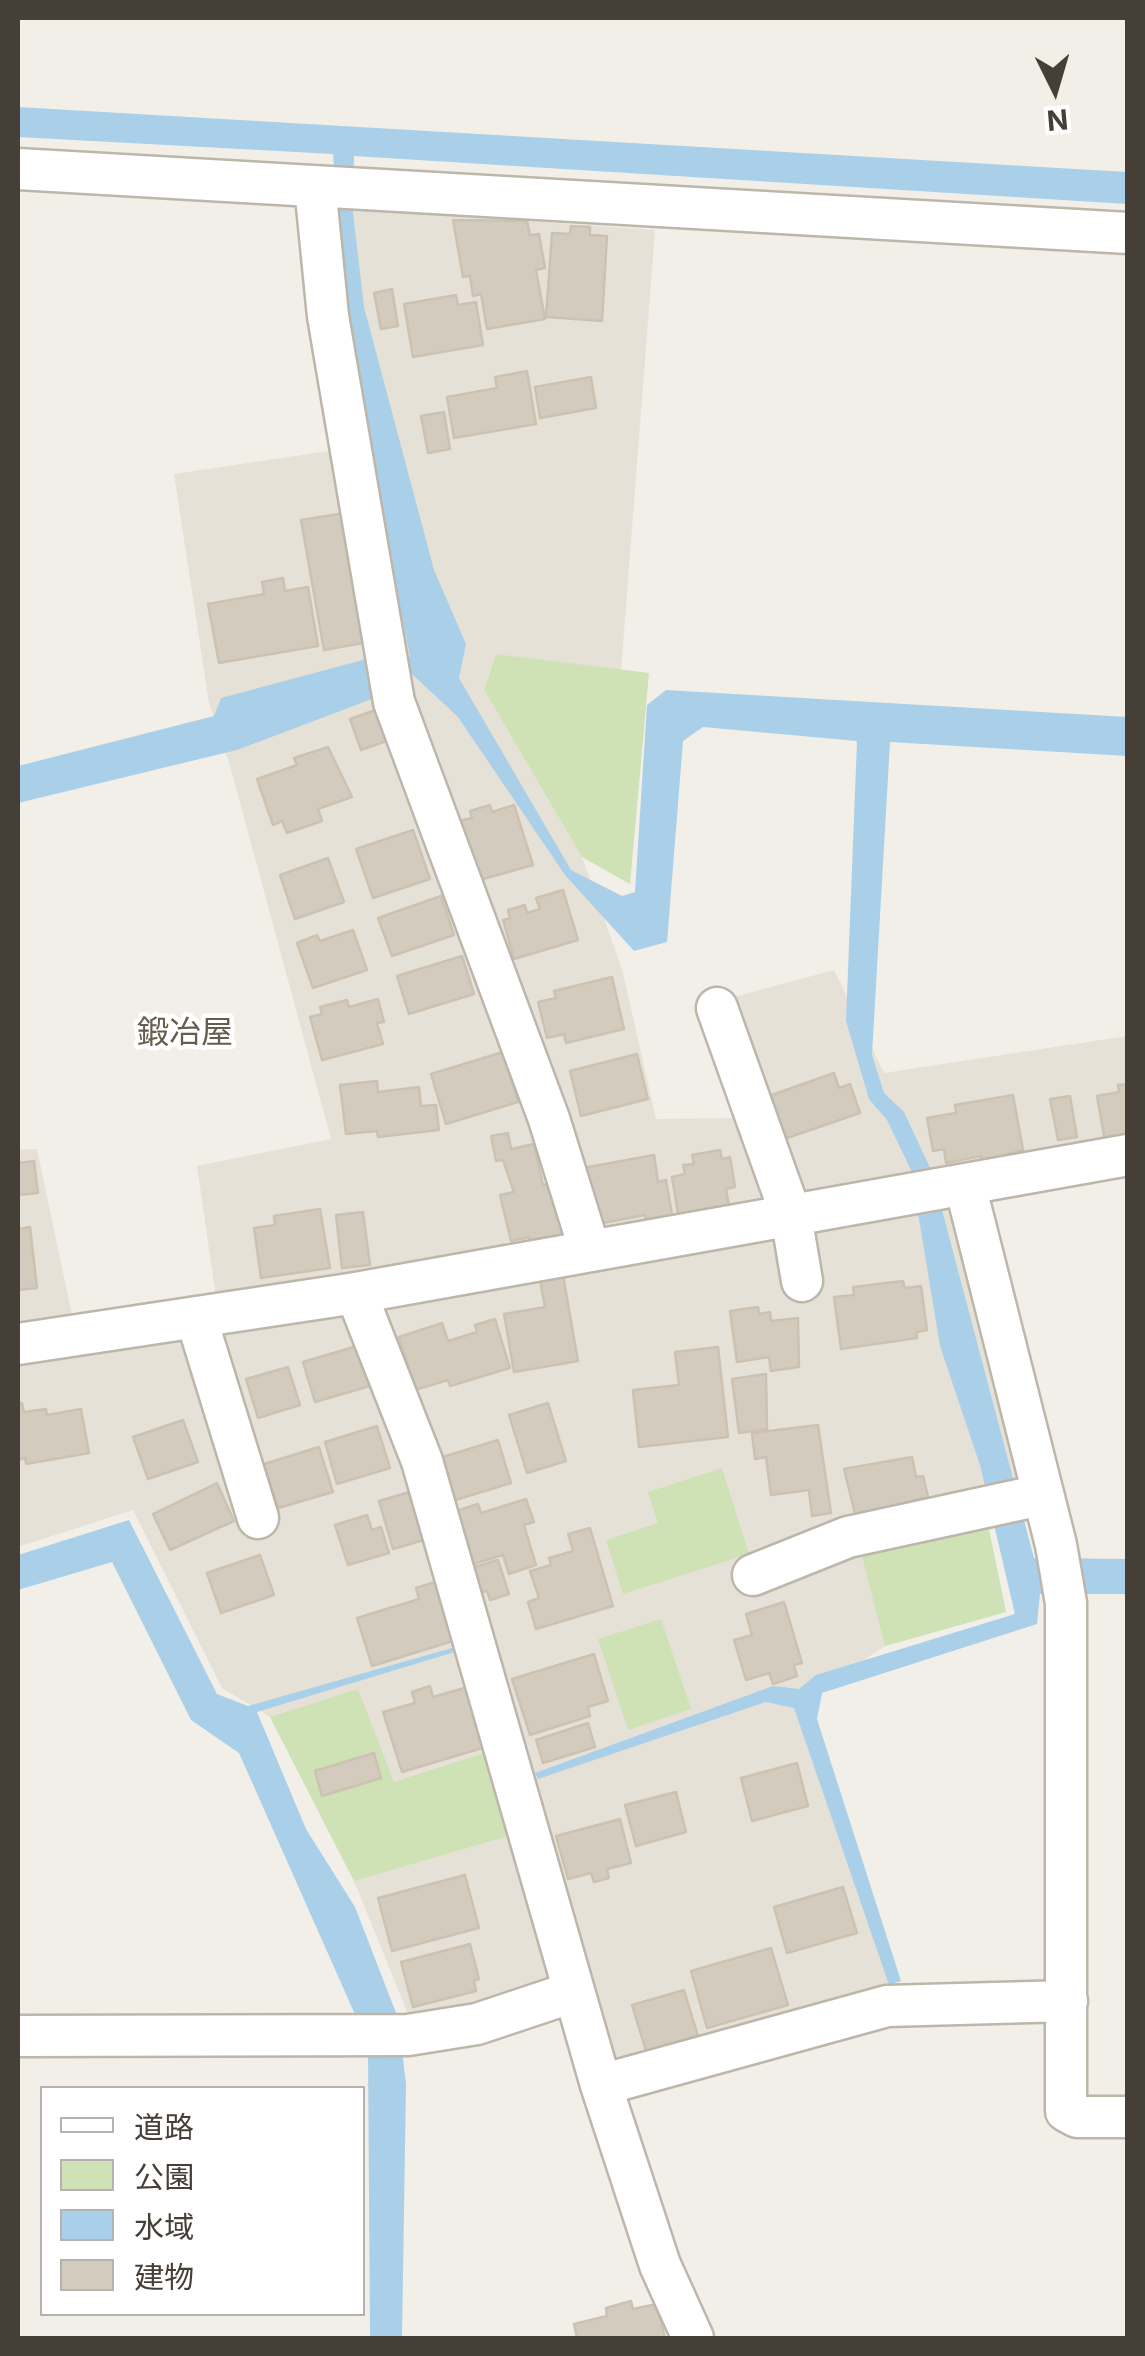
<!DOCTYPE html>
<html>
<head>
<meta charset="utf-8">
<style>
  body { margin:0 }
  #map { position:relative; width:1145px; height:2356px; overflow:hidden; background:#f2efe8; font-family:Inter,"Noto Sans JP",sans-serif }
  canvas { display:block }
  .frame { position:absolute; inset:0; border:20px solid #453f37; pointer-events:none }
  .legend { position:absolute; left:40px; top:2086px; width:325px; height:230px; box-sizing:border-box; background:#fff; border:2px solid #b5b2af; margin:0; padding:12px 18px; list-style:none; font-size:30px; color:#453f37 }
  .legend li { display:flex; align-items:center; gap:20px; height:50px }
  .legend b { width:50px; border:2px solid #b5b2af }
  .north { position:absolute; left:1005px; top:40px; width:100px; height:100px; -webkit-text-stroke:8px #fff; paint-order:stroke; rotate:175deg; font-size:28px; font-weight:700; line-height:40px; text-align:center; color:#453f37 }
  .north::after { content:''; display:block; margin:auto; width:35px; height:45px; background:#453f37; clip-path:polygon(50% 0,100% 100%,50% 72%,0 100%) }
</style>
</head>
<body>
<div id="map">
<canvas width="1145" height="2356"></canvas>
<div class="frame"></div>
<ul class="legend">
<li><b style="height:12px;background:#fff"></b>道路</li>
<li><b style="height:28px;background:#cee2b5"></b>公園</li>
<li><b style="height:28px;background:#aad0e9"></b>水域</li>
<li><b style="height:28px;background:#d3cbbe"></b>建物</li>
</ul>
<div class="north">N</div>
</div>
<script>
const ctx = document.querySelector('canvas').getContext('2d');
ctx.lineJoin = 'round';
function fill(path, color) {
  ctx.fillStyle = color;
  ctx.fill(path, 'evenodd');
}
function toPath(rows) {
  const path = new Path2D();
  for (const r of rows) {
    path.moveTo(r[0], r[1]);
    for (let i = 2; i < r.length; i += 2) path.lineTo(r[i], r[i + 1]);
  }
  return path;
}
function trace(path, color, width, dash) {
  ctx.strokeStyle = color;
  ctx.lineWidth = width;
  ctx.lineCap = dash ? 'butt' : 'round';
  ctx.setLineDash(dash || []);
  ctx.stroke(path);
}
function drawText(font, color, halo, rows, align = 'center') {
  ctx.font = font + ' Inter,"Noto Sans JP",sans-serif';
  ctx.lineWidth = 9;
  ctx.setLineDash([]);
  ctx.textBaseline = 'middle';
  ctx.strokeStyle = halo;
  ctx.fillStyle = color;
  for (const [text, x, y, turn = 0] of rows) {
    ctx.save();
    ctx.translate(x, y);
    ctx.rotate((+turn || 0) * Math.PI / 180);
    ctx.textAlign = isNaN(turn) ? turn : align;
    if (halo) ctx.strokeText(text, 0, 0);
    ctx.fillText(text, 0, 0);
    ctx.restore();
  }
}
fill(toPath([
  [302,205,655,230,621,671,496,654,484,690,582,857,622,969,656,1119,742,1118,704,1005,834,970,884,1073,1127,1036,1127,1168,977,1195,1043,1473,988,1525,1006,1612,885,1646,800,1702,898,1994,585,2077,566,2014,423,2051,354,1881,270,1717,222,1688,133,1510,18,1547,18,1150,37,1149,73,1320,216,1297,197,1166,331,1139,229,762,209,703,174,474,336,450]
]), '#e6e1d7');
fill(toPath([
  [496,654,649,673,630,884,582,857,484,690],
  [722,1468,749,1554,623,1594,606,1540,658,1523,648,1492],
  [988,1525,1006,1612,885,1646,861,1552],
  [661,1619,691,1709,628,1730,598,1639],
  [358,1689,394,1782,499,1748,518,1833,354,1881,270,1717]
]), '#cee2b5');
fill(toPath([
  [18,107,1127,172,1127,204,354,156,353,213,364,307,434,570,466,644,459,678,571,870,622,896,635,892,647,705,666,690,1127,717,1127,756,890,742,872,1055,884,1093,904,1112,932,1172,1034,1558,1128,1559,1127,1594,1040,1594,1037,1624,822,1693,817,1719,901,1981,889,1985,794,1708,766,1702,538,1779,535,1773,773,1686,799,1689,816,1675,1015,1614,980,1465,940,1346,911,1170,887,1120,869,1099,846,1021,857,741,703,727,683,741,667,942,634,951,565,875,458,717,413,675,373,685,372,699,237,750,18,803,18,766,214,716,221,698,370,658,374,672,410,657,346,334,333,154,18,137],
  [129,1520,217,1694,248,1706,466,1644,468,1648,257,1712,306,1829,355,1907,398,2018,406,2084,402,2338,370,2338,368,2054,357,2019,239,1753,191,1720,112,1562,18,1590,18,1555]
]), '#aad0e9');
const building = toPath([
  [453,220,527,221,530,235,539,234,545,268,536,270,545,319,487,329,481,294,473,296,470,276,463,277,453,220],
  [571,226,590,227,590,235,607,236,602,321,546,317,552,233,570,234,571,226],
  [392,289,398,326,381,329,374,293,392,289],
  [456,295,458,305,476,302,483,345,413,357,404,304,456,295],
  [527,371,536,424,454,438,447,397,497,388,495,377,527,371],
  [591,377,596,408,540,418,535,387,591,377],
  [444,412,450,449,428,453,421,416,444,412],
  [345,513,368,642,324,650,301,520,345,513],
  [283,578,285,591,308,587,318,646,219,663,208,604,264,594,262,582,283,578],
  [381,708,392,739,361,750,350,719,381,708],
  [328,747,352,797,318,809,322,821,287,833,282,821,273,825,257,779,297,765,294,758,328,747],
  [490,805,492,812,514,805,533,865,476,881,458,821,472,818,470,811,490,805],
  [413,830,430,879,373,898,356,849,413,830],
  [328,858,344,902,295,919,280,875,328,858],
  [563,890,578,940,514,959,503,920,510,918,508,910,525,905,527,913,540,909,536,898,563,890],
  [441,896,454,935,392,956,378,918,441,896],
  [353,930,367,970,313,988,297,943,317,935,320,941,353,930],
  [462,956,474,994,409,1014,397,976,462,956],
  [612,977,624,1029,566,1043,564,1034,547,1038,538,1002,556,998,554,991,612,977],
  [378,999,384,1022,377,1023,383,1044,322,1060,310,1017,322,1014,320,1007,347,1000,349,1007,378,999],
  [503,1052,518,1102,446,1124,431,1074,503,1052],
  [637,1054,648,1099,581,1116,570,1071,637,1054],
  [834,1073,839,1088,850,1084,860,1113,784,1139,769,1096,834,1073],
  [377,1081,378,1092,419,1087,421,1106,436,1105,439,1130,378,1137,377,1131,346,1134,340,1085,377,1081],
  [1128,1084,1128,1137,1105,1141,1097,1096,1119,1092,1118,1085,1128,1084],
  [1013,1095,1023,1150,982,1162,981,1156,946,1163,944,1149,933,1151,927,1118,956,1113,955,1105,1013,1095],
  [1070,1096,1077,1137,1058,1140,1050,1099,1070,1096],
  [508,1133,511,1149,534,1144,543,1185,554,1183,566,1237,531,1245,529,1237,511,1241,500,1195,514,1192,503,1160,496,1161,491,1136,508,1133],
  [720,1150,722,1159,730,1157,735,1187,726,1189,730,1212,679,1220,672,1177,685,1174,683,1165,694,1164,692,1155,720,1150],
  [654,1155,658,1182,666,1180,673,1220,647,1224,645,1215,593,1225,583,1168,654,1155],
  [34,1161,38,1193,18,1195,18,1163,34,1161],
  [320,1209,330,1268,261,1278,254,1228,275,1225,274,1216,320,1209],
  [363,1212,370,1265,342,1268,336,1215,363,1212],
  [30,1227,37,1288,18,1290,18,1229,30,1227],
  [563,1275,578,1361,514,1372,504,1314,545,1307,540,1280,563,1275],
  [903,1281,905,1288,921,1286,927,1330,917,1332,917,1338,841,1349,834,1297,854,1295,853,1287,903,1281],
  [758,1307,759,1314,770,1312,771,1321,798,1318,799,1367,771,1371,769,1357,737,1362,730,1311,758,1307],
  [495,1319,510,1368,450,1386,448,1380,415,1390,399,1337,442,1323,448,1341,477,1332,475,1325,495,1319],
  [357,1346,370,1386,315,1402,303,1362,357,1346],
  [718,1347,728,1437,639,1447,633,1390,679,1385,675,1352,718,1347],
  [288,1367,300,1405,258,1418,246,1379,288,1367],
  [766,1374,767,1429,739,1433,732,1379,766,1374],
  [22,1403,24,1412,46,1409,47,1415,81,1409,89,1453,26,1464,25,1458,18,1460,18,1404,22,1403],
  [548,1403,566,1461,527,1473,509,1415,548,1403],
  [183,1420,198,1462,148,1479,133,1437,183,1420],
  [818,1425,831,1513,812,1516,809,1490,771,1495,766,1457,755,1459,752,1433,818,1425],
  [377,1426,390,1468,337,1484,325,1442,377,1426],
  [498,1440,511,1483,449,1502,436,1459,498,1440],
  [319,1447,333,1492,278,1508,264,1464,319,1447],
  [912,1457,916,1477,923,1476,928,1497,914,1500,916,1511,858,1526,844,1469,912,1457],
  [217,1483,234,1521,170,1550,153,1514,217,1483],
  [420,1489,434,1537,393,1549,379,1501,420,1489],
  [526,1499,534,1522,524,1525,536,1565,509,1574,503,1555,470,1565,453,1512,478,1504,481,1513,526,1499],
  [367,1515,372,1530,381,1527,389,1553,348,1565,335,1525,367,1515],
  [590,1528,613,1606,536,1629,528,1602,539,1598,530,1571,551,1565,549,1558,573,1551,568,1534,590,1528],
  [260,1555,274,1595,221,1613,207,1573,260,1555],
  [498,1560,509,1594,490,1600,487,1591,479,1593,471,1568,498,1560],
  [448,1578,466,1637,372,1666,357,1618,419,1599,416,1588,448,1578],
  [784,1602,802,1663,794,1665,797,1676,773,1684,769,1673,746,1680,734,1640,752,1635,746,1614,784,1602],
  [594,1654,608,1701,588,1707,590,1716,530,1735,512,1679,594,1654],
  [430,1686,433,1697,471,1686,489,1746,402,1772,383,1712,415,1703,412,1692,430,1686],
  [588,1723,595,1747,543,1763,536,1740,588,1723],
  [374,1753,381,1778,322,1796,315,1771,374,1753],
  [797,1763,808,1806,752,1821,741,1778,797,1763],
  [676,1792,686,1832,636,1846,625,1805,676,1792],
  [620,1819,631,1863,607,1869,609,1878,594,1882,591,1873,568,1879,556,1836,620,1819],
  [465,1875,479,1928,392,1951,378,1898,465,1875],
  [843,1887,857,1933,787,1953,774,1907,843,1887],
  [470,1944,479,1979,474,1981,476,1991,413,2007,401,1962,470,1944],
  [771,1948,788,2005,707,2028,691,1971,771,1948],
  [684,1990,698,2036,646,2051,632,2005,684,1990],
  [631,2301,633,2309,657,2304,665,2338,577,2338,574,2324,607,2316,606,2308,631,2301]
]);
fill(building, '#d3cbbe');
trace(building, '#cdc2b2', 2.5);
const minor = toPath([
  [18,169,1128,233],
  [315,186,328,316,394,702,549,1119,590,1251],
  [717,1008,791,1215,802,1281],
  [965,1185,1056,1545,1066,1603,1066,2111,1077,2117,1128,2117],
  [356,1293,422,1461,601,2085,660,2265,693,2338],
  [196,1317,258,1518],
  [18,1344,356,1293,1128,1155],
  [753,1575,848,1537,1041,1495],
  [18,2036,408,2035,477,2024,573,1992],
  [601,2085,887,2006,1067,2001]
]);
trace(minor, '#bdb6ab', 45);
trace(minor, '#fff', 40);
drawText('32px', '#665d50', '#fff', [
  ["鍛冶屋",185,1033]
]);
</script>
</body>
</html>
